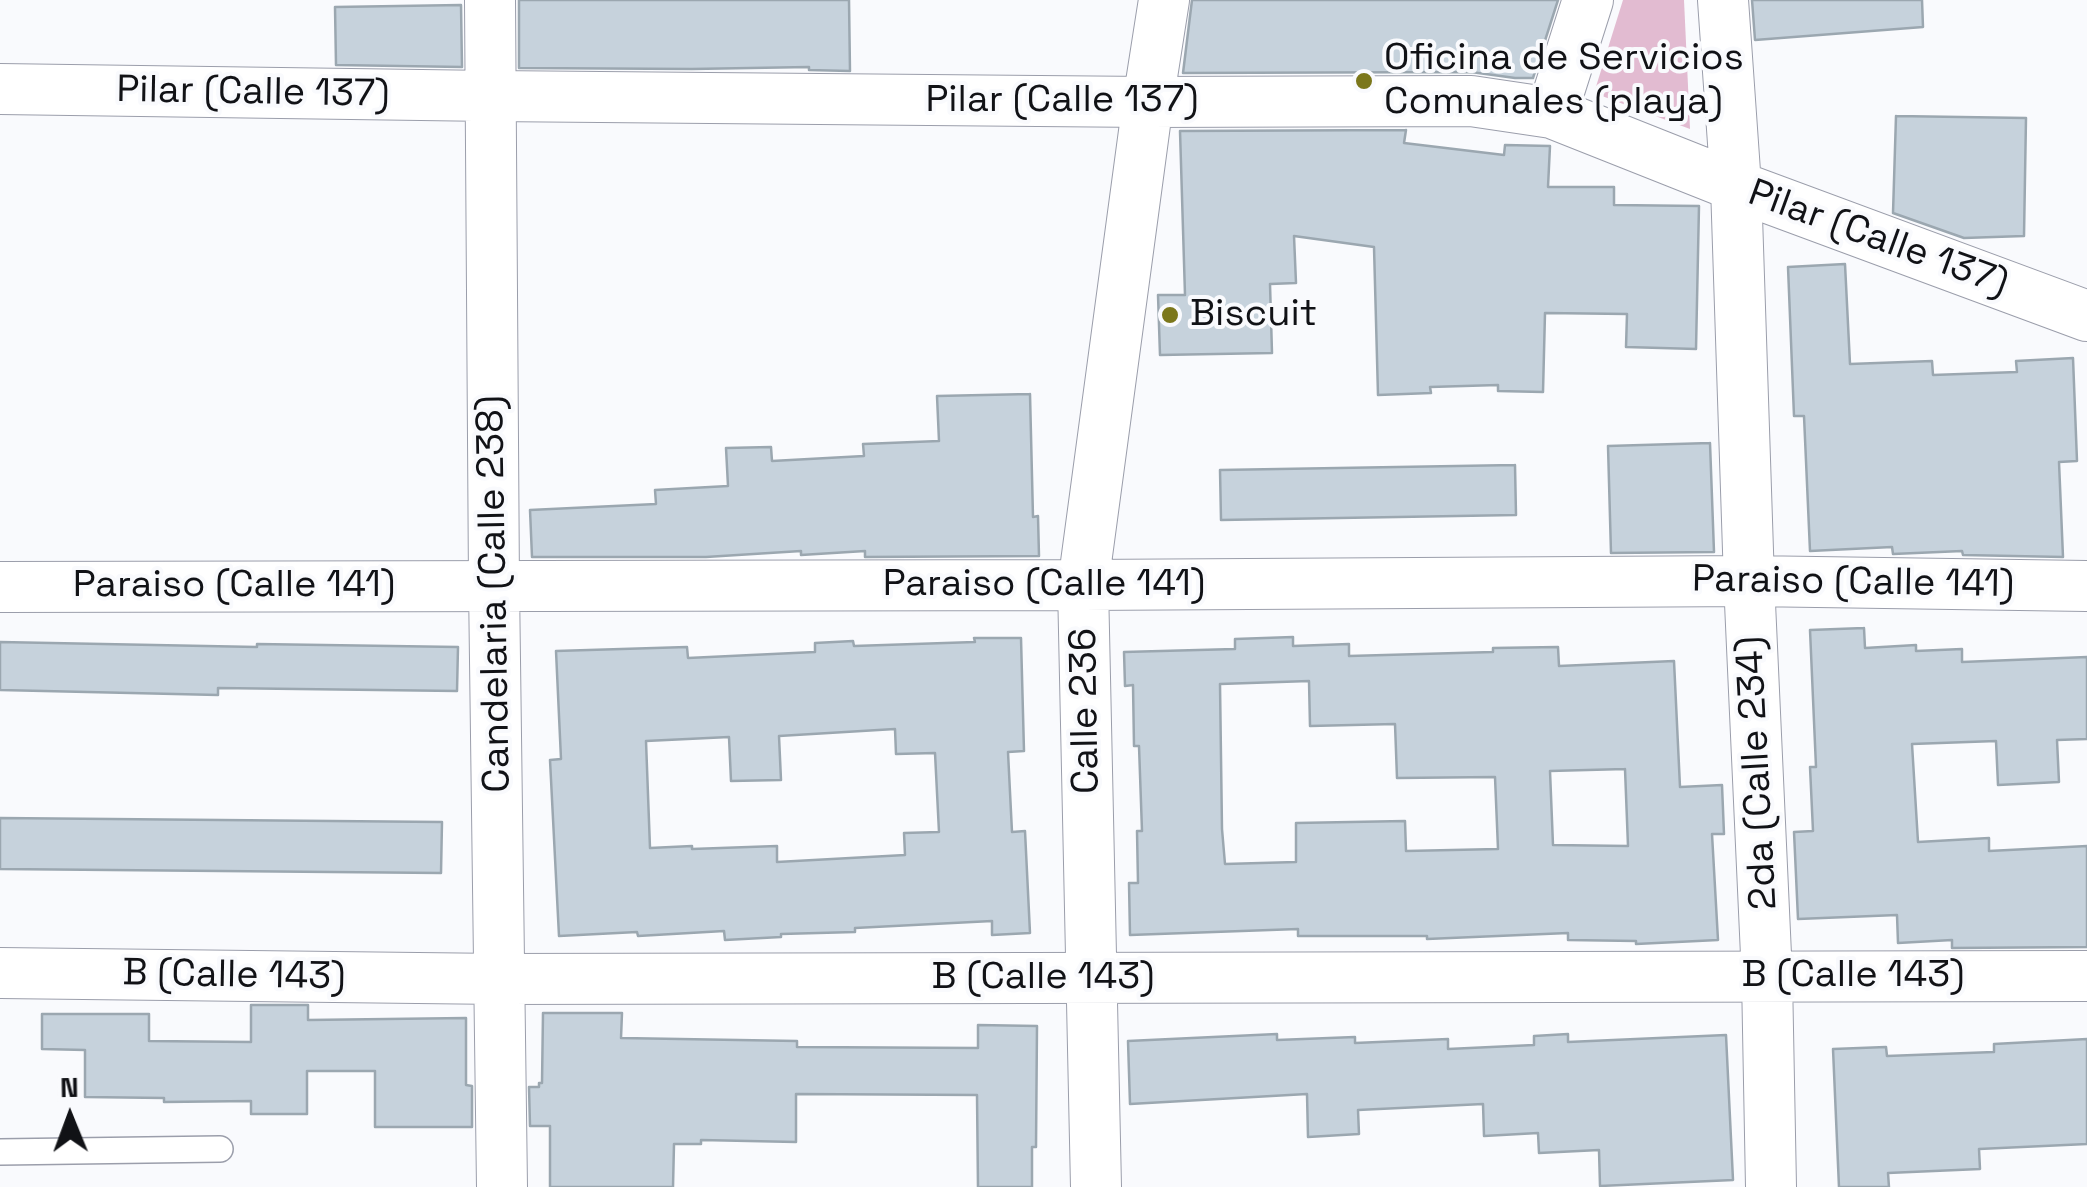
<!DOCTYPE html>
<html>
<head>
<meta charset="utf-8">
<style>
  body { margin:0 }
  #map { position:relative; width:2087px; height:1187px; overflow:hidden; background:#f9fafd; font-family:"Space Grotesk",sans-serif }
  canvas { display:block }
  .north { position:absolute; left:20px; top:1067px; width:100px; height:100px; -webkit-text-stroke:8px #f9fafd; paint-order:stroke; rotate:359deg; font-size:28px; font-weight:700; line-height:40px; text-align:center; color:#111216 }
  .north::after { content:''; display:block; margin:auto; width:35px; height:45px; background:#111216; clip-path:polygon(50% 0,100% 100%,50% 72%,0 100%) }
</style>
</head>
<body>
<div id="map">
<canvas width="2087" height="1187"></canvas>
<div class="north">N</div>
</div>
<script>
const ctx = document.querySelector('canvas').getContext('2d');
ctx.lineJoin = 'round';
function fill(path, color) {
  ctx.fillStyle = color;
  ctx.fill(path, 'evenodd');
}
function toPath(rows) {
  const path = new Path2D();
  for (const r of rows) {
    path.moveTo(r[0], r[1]);
    for (let i = 2; i < r.length; i += 2) path.lineTo(r[i], r[i + 1]);
  }
  return path;
}
function trace(path, color, width, dash) {
  ctx.strokeStyle = color;
  ctx.lineWidth = width;
  ctx.lineCap = dash ? 'butt' : 'round';
  ctx.setLineDash(dash || []);
  ctx.stroke(path);
}
function drawText(font, color, halo, rows, align = 'center') {
  ctx.font = font + ' "Space Grotesk",sans-serif';
  ctx.lineWidth = 8;
  ctx.setLineDash([]);
  ctx.textBaseline = 'middle';
  ctx.strokeStyle = halo;
  ctx.fillStyle = color;
  for (const [text, x, y, turn = 0] of rows) {
    ctx.save();
    ctx.translate(x, y);
    ctx.rotate((+turn || 0) * Math.PI / 180);
    ctx.textAlign = isNaN(turn) ? turn : align;
    if (halo) ctx.strokeText(text, 0, 0);
    ctx.fillText(text, 0, 0);
    ctx.restore();
  }
}
fill(toPath([
  [1623,0,1684,0,1690,129,1594,93]
]), '#e2bbd1');
const building = toPath([
  [519,0,849,0,850,71,809,70,809,67,692,69,519,68,519,0],
  [1192,0,1558,0,1533,78,1515,78,1471,72,1183,73,1192,0],
  [1752,0,1922,0,1923,27,1755,40,1752,0],
  [461,5,462,67,336,65,335,7,461,5],
  [1896,116,2026,118,2024,236,1964,238,1893,213,1896,116],
  [1406,130,1404,143,1504,155,1505,145,1550,146,1548,187,1614,187,1614,205,1699,206,1696,349,1626,347,1627,314,1545,313,1543,392,1498,391,1498,385,1430,387,1431,393,1378,395,1374,247,1294,236,1296,283,1270,284,1272,353,1160,355,1158,295,1185,295,1180,131,1406,130],
  [1845,264,1850,364,1932,361,1933,375,2017,372,2016,361,2073,358,2077,461,2059,462,2063,557,1963,555,1962,551,1893,554,1892,547,1810,551,1804,416,1794,416,1788,267,1845,264],
  [1030,394,1033,517,1038,516,1039,556,865,557,865,551,801,555,801,551,706,557,532,557,530,510,656,504,655,490,728,486,726,448,771,447,772,461,864,456,863,444,939,441,937,396,1030,394],
  [1710,443,1714,552,1611,553,1608,446,1710,443],
  [1515,465,1516,515,1221,520,1220,470,1515,465],
  [1864,628,1865,648,1916,645,1916,651,1962,649,1962,662,2087,657,2087,739,2057,740,2059,782,1998,785,1996,741,1912,744,1918,842,1989,838,1989,851,2087,846,2087,947,1952,948,1952,940,1898,943,1897,915,1798,919,1794,832,1813,831,1810,767,1816,767,1810,630,1864,628],
  [1293,637,1293,646,1349,644,1349,656,1493,652,1493,648,1558,647,1559,666,1674,661,1680,787,1722,785,1724,834,1712,834,1718,940,1636,944,1636,941,1568,940,1568,933,1427,939,1427,936,1298,936,1298,929,1130,935,1129,883,1138,883,1137,831,1142,831,1139,746,1134,746,1133,685,1125,686,1124,652,1235,649,1235,639,1293,637],
  [1309,681,1310,726,1395,724,1397,778,1495,777,1498,849,1406,851,1405,821,1296,823,1296,862,1225,864,1222,829,1220,684,1309,681],
  [1625,769,1628,846,1553,845,1550,771,1625,769],
  [974,638,1021,638,1024,751,1008,752,1012,832,1025,831,1030,933,992,935,992,921,855,928,855,932,781,934,781,937,725,940,724,931,638,936,637,932,559,936,550,760,561,759,556,651,687,647,688,658,815,652,815,643,853,641,854,646,975,642,974,638],
  [895,729,896,754,935,753,939,832,904,833,905,855,777,862,777,846,692,849,692,846,650,848,646,741,729,737,731,781,781,780,779,736,895,729],
  [0,642,257,647,257,644,458,647,457,691,218,688,218,695,0,690,0,642],
  [0,818,442,822,441,873,0,869,0,818],
  [251,1005,308,1005,308,1020,466,1018,466,1085,472,1086,472,1127,375,1127,375,1071,307,1071,307,1114,251,1114,251,1101,164,1102,164,1098,85,1097,85,1050,42,1049,42,1014,149,1014,149,1041,251,1042,251,1005],
  [543,1013,622,1013,621,1038,797,1041,797,1047,978,1048,978,1025,1037,1026,1036,1147,1032,1147,1032,1187,978,1187,977,1095,796,1094,796,1142,701,1140,701,1144,674,1144,673,1187,550,1187,550,1126,530,1126,529,1087,539,1087,539,1083,542,1083,543,1013],
  [1277,1034,1277,1040,1355,1037,1355,1043,1448,1039,1448,1049,1534,1045,1534,1036,1568,1034,1568,1042,1726,1035,1733,1180,1600,1186,1599,1150,1539,1153,1538,1133,1484,1136,1483,1104,1358,1110,1359,1134,1308,1137,1307,1094,1130,1104,1128,1041,1277,1034],
  [2087,1039,2087,1144,1979,1149,1980,1169,1888,1173,1889,1187,1839,1187,1833,1049,1886,1047,1887,1056,1994,1052,1994,1044,2087,1039]
]);
fill(building, '#c6d2dc');
trace(building, '#9ba7b0', 2.5);
const service = toPath([
  [0,1152,220,1149]
]);
const minor = toPath([
  [490,0,494,585,502,1187],
  [1723,0,1736,186,1749,581,1767,977,1771,1187],
  [0,89,491,96,1148,102,1471,101,1552,113,1736,186,2087,316],
  [1552,113,1588,0],
  [0,587,1083,585,1749,581,2087,586],
  [0,973,501,979,2087,976],
  [1096,1187,1083,585,1148,102,1164,0]
]);
trace(service, '#9b9eab', 28);
trace(minor, '#9b9eab', 52);
trace(service, '#fff', 25);
trace(minor, '#fff', 50);
for (const [x, y, r, color] of [
  [1364,81,10,"#7b771b"],
  [1170,315,10,"#7b771b"]
]) {
  const dot = new Path2D();
  dot.arc(x, y, r, 0, 2 * Math.PI);
  ctx.fillStyle = color;
  ctx.fill(dot);
  trace(dot, '#f9fafd', 4);
}
drawText('38px', '#111216', '#f9fafd', [
  ["Oficina de Servicios",1384,59],
  ["Comunales (playa)",1384,103],
  ["Biscuit",1190,315]
], 'left');
drawText('38px', '#111216', '#f9fafd', [
  ["Pilar (Calle 137)",253,93,1],
  ["Pilar (Calle 137)",1062,101],
  ["Pilar (Calle 137)",1878,239,20],
  ["Paraiso (Calle 141)",1853,583,1],
  ["Paraiso (Calle 141)",1044,585],
  ["Paraiso (Calle 141)",234,586],
  ["Candelaria (Calle 238)",495,594,-91],
  ["Calle 236",1086,711,-91],
  ["2da (Calle 234)",1758,773,-93],
  ["B (Calle 143)",234,976,1],
  ["B (Calle 143)",1853,976],
  ["B (Calle 143)",1043,978]
]);
</script>
</body>
</html>
